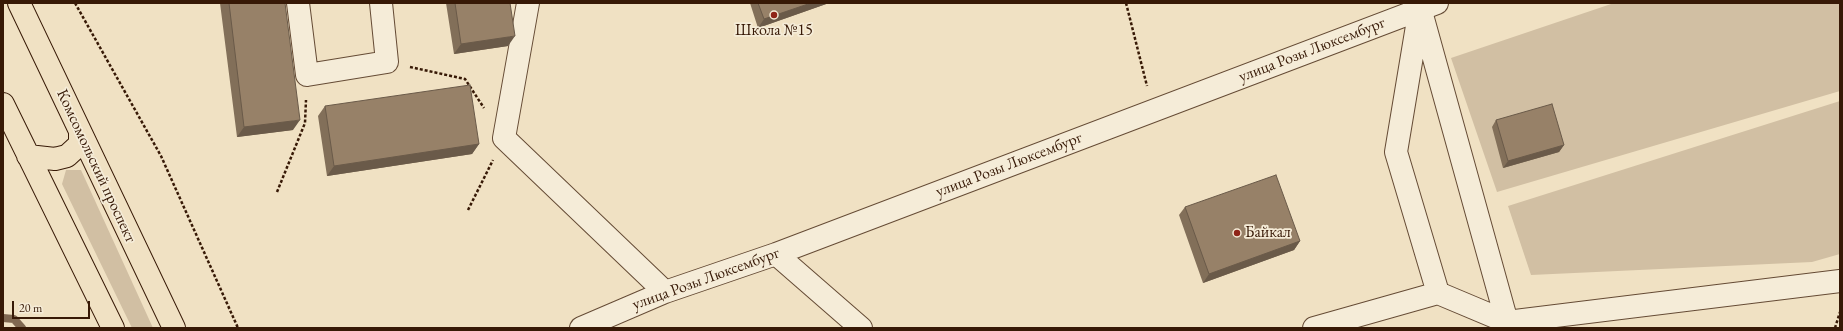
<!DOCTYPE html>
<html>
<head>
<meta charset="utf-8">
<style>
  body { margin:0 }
  #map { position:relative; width:1843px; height:331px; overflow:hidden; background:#f0e1c3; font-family:"EB Garamond",serif }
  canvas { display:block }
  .frame { position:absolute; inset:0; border:4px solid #371906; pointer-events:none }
  .scale { position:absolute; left:12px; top:301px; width:78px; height:18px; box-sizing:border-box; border:2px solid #371906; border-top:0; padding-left:5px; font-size:12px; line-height:14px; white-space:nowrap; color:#371906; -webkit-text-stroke:3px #f5ecd8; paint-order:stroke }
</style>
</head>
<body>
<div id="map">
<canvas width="1843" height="331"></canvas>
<div class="frame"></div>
<div class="scale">20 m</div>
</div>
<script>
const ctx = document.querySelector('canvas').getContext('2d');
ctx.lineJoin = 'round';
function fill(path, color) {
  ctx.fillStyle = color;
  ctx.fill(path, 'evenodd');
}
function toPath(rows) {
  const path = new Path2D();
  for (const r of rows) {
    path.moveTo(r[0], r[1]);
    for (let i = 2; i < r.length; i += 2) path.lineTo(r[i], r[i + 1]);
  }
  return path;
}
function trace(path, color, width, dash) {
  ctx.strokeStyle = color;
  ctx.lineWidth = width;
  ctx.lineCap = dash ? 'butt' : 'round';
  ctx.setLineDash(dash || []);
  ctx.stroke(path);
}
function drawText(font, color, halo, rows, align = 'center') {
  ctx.font = font + ' "EB Garamond",serif';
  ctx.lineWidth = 3.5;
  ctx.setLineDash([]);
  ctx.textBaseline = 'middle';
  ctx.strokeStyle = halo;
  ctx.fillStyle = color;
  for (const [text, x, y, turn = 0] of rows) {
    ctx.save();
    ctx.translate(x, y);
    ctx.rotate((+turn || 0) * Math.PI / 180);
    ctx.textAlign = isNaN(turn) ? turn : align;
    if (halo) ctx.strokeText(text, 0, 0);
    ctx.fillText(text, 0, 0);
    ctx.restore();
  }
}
fill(toPath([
  [1614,3,1840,3,1840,91,1497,192,1451,58],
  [1840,101,1840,254,1812,262,1531,275,1508,206],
  [66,170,81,170,153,328,132,328,62,184]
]), '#d1bfa3');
trace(toPath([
  [3,318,14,319,22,328]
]), '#806851', 8);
const minor = toPath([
  [298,3,307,75,387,62,381,3],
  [528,3,504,138,665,292],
  [1422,15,1507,322],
  [776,254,861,328],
  [1438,293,1507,322,1840,281],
  [581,328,665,292,776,254,1437,3],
  [1314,328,1438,293,1396,152,1420,8]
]);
const major = toPath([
  [19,3,174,328],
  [3,104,113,328],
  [28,156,55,159,67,156,80,144,80,132]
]);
trace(minor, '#654b35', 24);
trace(major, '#371906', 24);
trace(toPath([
  [75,3,161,156,238,328],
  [1126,3,1147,86],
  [410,67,465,79,484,108],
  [277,192,305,123,306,100],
  [468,210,493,160],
  [1835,328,1840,312]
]), '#371906', 2.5, [3, 2]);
trace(minor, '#f5ecd8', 22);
trace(major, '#f0e1c3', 22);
fill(toPath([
  [220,3,285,3,293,130,237,137],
  [446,3,510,3,508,46,454,54],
  [750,3,829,3,758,28],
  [325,106,479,144,472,154,327,176,318,116],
  [1496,120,1564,145,1559,152,1503,168,1492,127],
  [1185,207,1300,241,1294,250,1203,283,1179,215]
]), '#826f59');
fill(toPath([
  [811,3,829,3,758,28,764,19],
  [515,36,508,46,454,54,461,44],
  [300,120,293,130,237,137,244,127],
  [479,144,472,154,327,176,334,166],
  [1564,145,1559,152,1503,168,1508,161],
  [1300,241,1294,250,1203,283,1209,274]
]), '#6a5a49');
const building = toPath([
  [229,3,285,3,300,120,244,127,229,3],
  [455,3,510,3,515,36,461,44,455,3],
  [758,3,811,3,764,19,758,3],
  [470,85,479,144,334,166,325,106,470,85],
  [1552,104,1564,145,1508,161,1496,120,1552,104],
  [1276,175,1300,241,1209,274,1185,207,1276,175]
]);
fill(building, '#978168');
trace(building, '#6a5a49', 1);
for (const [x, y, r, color] of [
  [774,15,4,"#8f2418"],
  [1237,233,4,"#8f2418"]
]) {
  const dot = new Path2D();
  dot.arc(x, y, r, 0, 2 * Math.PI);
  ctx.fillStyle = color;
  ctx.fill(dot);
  trace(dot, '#f5ecd8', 1.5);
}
drawText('16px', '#371906', '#f5ecd8', [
  ["Школа №15",774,31],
  ["Байкал",1245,233,"left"]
]);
drawText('16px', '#371906', '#f5ecd8', [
  ["улица Розы Люксембург",1312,50,-21],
  ["улица Розы Люксембург",1009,165,-21],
  ["Комсомольский проспект",96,166,65],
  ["улица Розы Люксембург",706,279,-20]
]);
</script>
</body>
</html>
